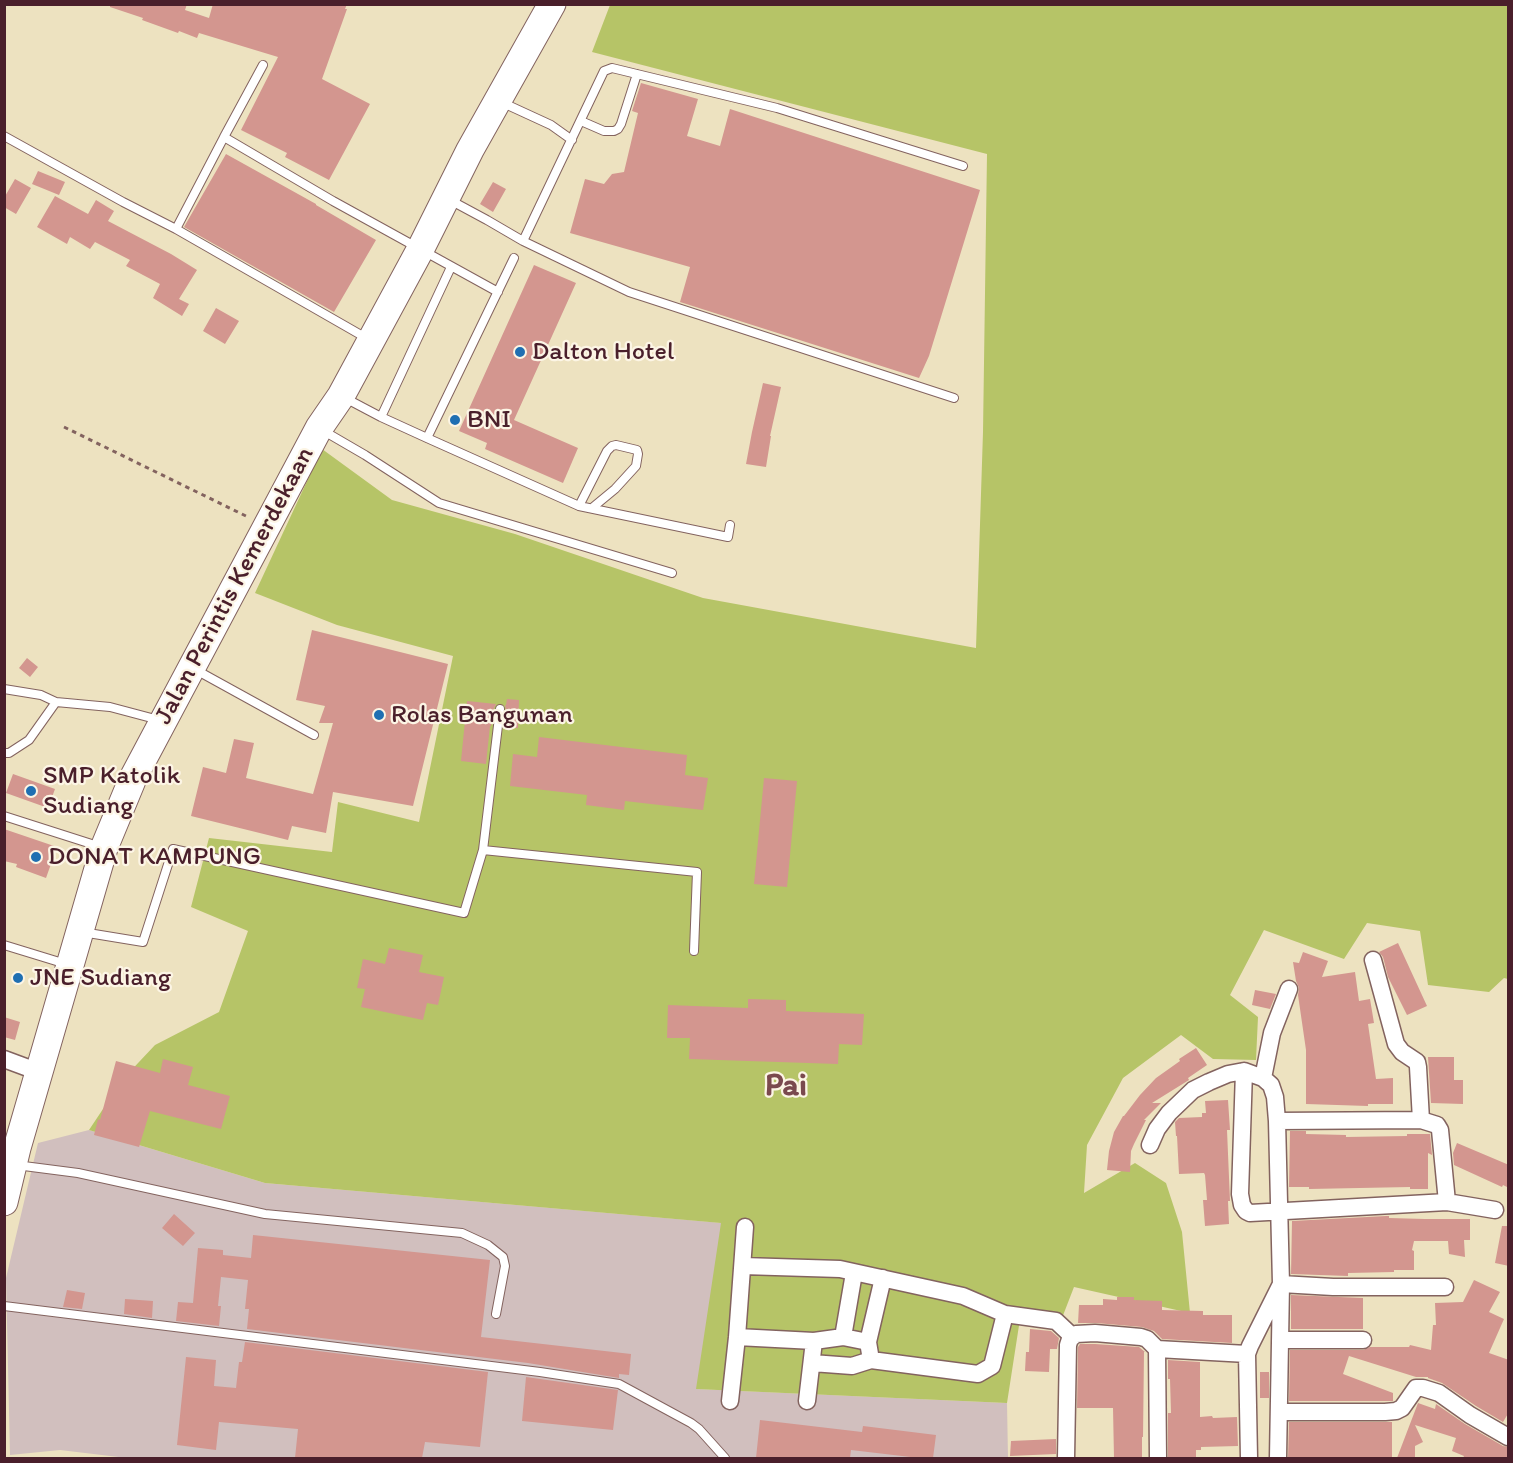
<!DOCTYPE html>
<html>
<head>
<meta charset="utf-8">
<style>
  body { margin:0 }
  #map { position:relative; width:1513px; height:1463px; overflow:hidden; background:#ede2c0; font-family:Itim,sans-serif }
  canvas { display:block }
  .frame { position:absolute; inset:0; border:6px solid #4a1f2b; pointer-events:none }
</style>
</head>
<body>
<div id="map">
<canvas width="1513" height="1463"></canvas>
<div class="frame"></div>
</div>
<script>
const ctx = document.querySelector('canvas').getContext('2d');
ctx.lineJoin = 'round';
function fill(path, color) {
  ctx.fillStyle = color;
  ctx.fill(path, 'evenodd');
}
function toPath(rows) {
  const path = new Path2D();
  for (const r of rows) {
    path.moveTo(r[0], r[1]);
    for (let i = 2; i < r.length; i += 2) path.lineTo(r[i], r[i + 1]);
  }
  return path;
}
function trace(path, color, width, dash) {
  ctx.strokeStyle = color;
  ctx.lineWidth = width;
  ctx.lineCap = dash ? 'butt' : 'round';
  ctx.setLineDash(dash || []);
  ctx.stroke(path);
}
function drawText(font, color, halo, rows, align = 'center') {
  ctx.font = font + ' Itim,sans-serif';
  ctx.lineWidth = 4.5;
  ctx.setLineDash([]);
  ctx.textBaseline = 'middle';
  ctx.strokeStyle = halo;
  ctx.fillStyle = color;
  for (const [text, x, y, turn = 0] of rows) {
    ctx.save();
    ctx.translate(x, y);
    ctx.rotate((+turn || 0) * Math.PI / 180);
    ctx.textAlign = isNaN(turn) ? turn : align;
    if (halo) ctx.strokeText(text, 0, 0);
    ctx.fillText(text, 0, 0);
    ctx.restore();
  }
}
fill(toPath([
  [89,1130,265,1183,722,1223,697,1389,1007,1403,1008,1458,127,1458,60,1450,10,1455,6,1278,38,1143]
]), '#d1bfbe');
fill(toPath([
  [610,5,1508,5,1508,979,1504,978,1489,992,1428,985,1420,931,1367,923,1344,959,1264,930,1230,995,1258,1017,1256,1060,1213,1059,1181,1035,1123,1078,1087,1145,1084,1193,1135,1163,1166,1183,1182,1232,1190,1313,1074,1287,1062,1318,1020,1319,1007,1403,696,1389,721,1223,265,1183,89,1130,123,1079,155,1045,219,1012,248,931,191,907,209,838,332,852,338,802,419,822,453,656,337,625,255,593,322,449,392,500,515,534,703,598,976,648,983,432,987,154,592,52]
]), '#b6c467');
fill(toPath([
  [110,4,187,4,185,10,209,18,213,4,347,4,345,9,347,9,322,79,370,104,329,180,285,157,287,153,241,130,278,57,199,33,197,38,179,31,178,33,142,20,143,18,110,7],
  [641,83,698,99,687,136,720,146,730,109,980,190,929,356,919,378,680,302,690,267,570,233,585,179,604,184,612,174,624,172,638,113,632,111],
  [226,154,316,204,316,205,376,240,334,312,184,227],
  [38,171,65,182,59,195,32,184],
  [15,179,31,188,16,214,4,207,4,198],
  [493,182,506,189,493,212,480,204],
  [55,196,88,214,96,200,114,211,108,221,171,254,197,270,179,299,189,304,182,316,153,298,160,284,126,266,130,260,95,242,90,249,70,237,67,244,37,227],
  [534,265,576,283,514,420,578,448,563,483,485,449,487,443,459,431],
  [216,308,239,321,225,344,203,331],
  [763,383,781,387,770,436,771,436,766,467,746,464,752,432],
  [312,630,448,664,413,806,333,792,326,833,292,826,288,840,191,816,203,767,226,773,234,739,254,743,246,778,313,794,333,723,319,723,325,706,296,700],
  [27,658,38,667,30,677,19,668],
  [507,699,519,700,518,728,504,727,506,710,505,705,506,705],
  [467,701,496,704,494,708,491,726,490,726,486,764,461,761],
  [539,737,687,755,685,775,708,778,703,810,625,801,624,810,586,805,587,795,510,786,513,754,537,757],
  [13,774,55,789,48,808,6,793],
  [764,778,797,781,787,887,754,884],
  [4,829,57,847,46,878,16,867,17,864,4,861],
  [1398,943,1427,1006,1407,1015,1388,977,1383,957,1379,952],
  [389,948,423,955,419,972,444,977,438,1005,427,1003,423,1020,361,1007,365,989,357,988,363,959,385,964],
  [1303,952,1328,961,1322,977,1355,972,1359,1001,1370,999,1374,1023,1368,1024,1376,1079,1393,1078,1393,1104,1368,1104,1368,1106,1306,1104,1306,1050,1298,995,1299,988,1296,981,1293,962,1299,963],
  [1255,990,1276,994,1270,1009,1252,1005],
  [748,999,786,1000,786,1011,864,1014,862,1045,839,1044,838,1064,689,1059,690,1038,667,1038,668,1005,748,1008],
  [4,1017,20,1022,15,1040,4,1037],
  [1196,1048,1207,1065,1188,1078,1189,1080,1152,1103,1161,1103,1144,1120,1146,1120,1134,1144,1131,1151,1130,1172,1107,1170,1109,1151,1114,1132,1123,1116,1124,1116,1140,1095,1156,1078,1180,1061,1179,1059],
  [1428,1057,1454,1057,1454,1080,1463,1080,1463,1104,1431,1103],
  [163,1059,193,1067,188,1085,230,1096,221,1129,150,1111,139,1147,94,1135,98,1119,100,1120,116,1061,160,1073],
  [1228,1100,1230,1130,1227,1130,1230,1201,1228,1201,1229,1224,1205,1226,1203,1200,1207,1200,1205,1175,1204,1173,1179,1174,1177,1136,1176,1136,1175,1122,1179,1118,1202,1117,1202,1113,1206,1113,1205,1101],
  [1290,1131,1306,1131,1306,1134,1346,1135,1346,1137,1407,1136,1407,1134,1430,1134,1432,1155,1428,1153,1428,1189,1410,1189,1410,1187,1309,1189,1309,1187,1289,1187],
  [1457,1143,1509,1165,1509,1188,1503,1185,1502,1187,1454,1165,1453,1153],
  [174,1214,195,1233,183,1246,162,1228],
  [1386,1216,1389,1216,1389,1218,1425,1219,1470,1219,1470,1240,1464,1240,1465,1257,1449,1254,1448,1241,1414,1241,1412,1250,1414,1251,1414,1270,1394,1270,1394,1272,1348,1273,1348,1276,1291,1274,1292,1221],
  [1502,1226,1509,1226,1509,1266,1495,1263],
  [253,1235,490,1260,481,1337,631,1354,629,1375,619,1374,619,1378,528,1363,247,1329,249,1309,245,1309,248,1280,221,1277,218,1306,221,1306,219,1326,176,1321,178,1302,193,1303,198,1248,223,1250,223,1255,251,1258],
  [1474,1280,1500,1292,1489,1312,1504,1319,1489,1353,1509,1360,1509,1412,1503,1422,1476,1406,1442,1383,1428,1378,1428,1377,1416,1377,1349,1356,1343,1374,1393,1393,1393,1401,1289,1401,1290,1350,1363,1350,1370,1347,1409,1347,1410,1345,1431,1350,1433,1325,1436,1325,1435,1303,1463,1302],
  [67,1290,85,1293,82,1309,63,1307],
  [1291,1295,1363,1298,1363,1329,1291,1329],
  [1117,1297,1134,1297,1134,1300,1162,1301,1162,1310,1203,1311,1203,1315,1232,1315,1232,1343,1162,1339,1154,1331,1142,1327,1096,1323,1078,1323,1079,1305,1103,1305,1103,1299,1117,1300],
  [125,1299,153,1301,152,1318,124,1314],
  [1030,1329,1051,1331,1059,1338,1057,1349,1050,1349,1049,1372,1025,1371,1026,1352,1029,1352],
  [245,1342,488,1372,480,1447,425,1442,422,1458,295,1458,298,1429,219,1422,216,1450,177,1445,186,1357,216,1360,214,1386,236,1388,239,1362,242,1362],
  [1080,1344,1095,1344,1139,1347,1145,1352,1144,1352,1143,1437,1142,1437,1142,1458,1114,1458,1113,1408,1077,1408,1078,1347],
  [1168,1360,1200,1362,1200,1417,1212,1416,1213,1418,1237,1417,1238,1446,1201,1447,1201,1450,1196,1450,1196,1458,1168,1458,1168,1413,1171,1413,1170,1379,1168,1379],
  [1260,1372,1269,1372,1269,1398,1260,1398],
  [526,1377,618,1390,613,1430,522,1421],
  [1418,1403,1435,1409,1436,1404,1465,1424,1503,1446,1509,1447,1509,1458,1463,1458,1464,1456,1452,1451,1456,1438,1415,1425,1423,1442,1415,1446,1415,1458,1397,1458],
  [760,1420,862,1432,863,1426,936,1435,933,1458,919,1458,851,1450,850,1458,756,1458],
  [1289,1422,1392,1422,1392,1458,1288,1458],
  [1056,1439,1056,1454,1010,1456,1011,1441]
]), '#d3968f');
const service = toPath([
  [263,65,224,137,333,201,498,292],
  [501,102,551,125,572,140],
  [581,121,604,131,614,131,618,129,621,124,637,74],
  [4,136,123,202,176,229,224,137],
  [448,199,487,220,523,241,629,292,954,398],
  [176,229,368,339],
  [523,241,604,71,612,68,777,108,963,166],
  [345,398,381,417,427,438,579,506,728,537,730,525],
  [381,417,451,267],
  [322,430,365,455,439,503,672,573],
  [427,438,514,258],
  [579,506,607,451,612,446,616,445,637,450,638,454,636,466,615,489,592,508],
  [196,670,314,735],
  [4,689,41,695,56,702,110,707,159,720],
  [4,753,9,753,29,740,56,702],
  [4,816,101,847],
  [483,850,500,709],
  [82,932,143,942,173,849,464,913,483,850,697,872,694,951],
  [4,945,66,964],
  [16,1165,78,1173,265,1214,462,1233,488,1245,503,1257,505,1266,496,1314],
  [4,1306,540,1372,619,1384,691,1423,699,1429,725,1458]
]);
const minor = toPath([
  [1373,960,1396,1044,1402,1052,1417,1062,1418,1067,1421,1120],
  [4,1059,39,1072],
  [1244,1071,1240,1194,1242,1205,1246,1211,1250,1213,1447,1202,1440,1130,1437,1125,1421,1120,1277,1121],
  [1263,1078,1272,1033,1289,989],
  [1150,1145,1157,1129,1169,1113,1193,1090,1209,1082,1228,1074,1244,1071,1263,1078,1271,1085,1275,1097,1277,1121,1281,1284,1250,1346,1247,1354,1249,1458],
  [1447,1202,1495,1210],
  [743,1266,840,1269,963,1296,1005,1314],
  [737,1337,814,1341,807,1401],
  [843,1337,854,1273],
  [1280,1340,1363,1340],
  [814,1341,843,1337,868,1342],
  [1157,1349,1247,1354],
  [871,1360,868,1342,883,1278],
  [812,1363,852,1366,871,1360,978,1374,992,1366,1005,1314,1056,1321,1072,1336],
  [730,1401,737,1337,745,1227],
  [1279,1412,1385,1412,1396,1411,1402,1408,1416,1388,1423,1388,1439,1393,1470,1415,1508,1437],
  [1066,1458,1068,1345,1070,1339,1076,1334,1095,1333,1141,1337,1147,1339,1157,1349,1158,1458],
  [1278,1458,1281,1284,1333,1287,1445,1287]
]);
const trunk = toPath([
  [4,1202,17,1148,104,848,133,778,319,428,341,396,420,250,470,150,552,4]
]);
trace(service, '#83635f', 10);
trace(minor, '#83635f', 19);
trace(trunk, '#83635f', 29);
trace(toPath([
  [64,427,248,517]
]), '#83635f', 3, [4.5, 4.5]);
trace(service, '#fff', 8);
trace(minor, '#fff', 16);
trace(trunk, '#fff', 27);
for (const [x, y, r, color] of [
  [520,352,6,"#1f6fb2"],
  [455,420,6,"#1f6fb2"],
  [379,715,6,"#1f6fb2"],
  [31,791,6,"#1f6fb2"],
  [36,857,6,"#1f6fb2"],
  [18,978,6,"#1f6fb2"]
]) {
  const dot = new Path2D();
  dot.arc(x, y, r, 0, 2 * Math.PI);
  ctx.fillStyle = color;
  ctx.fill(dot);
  trace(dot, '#fcf5e5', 2);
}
drawText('26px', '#4a1f2b', '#fcf5e5', [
  ["Dalton Hotel",532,352],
  ["BNI",467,420],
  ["Rolas Bangunan",391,715],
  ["SMP Katolik",43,776],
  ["Sudiang",43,806],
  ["DONAT KAMPUNG",48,857],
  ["JNE Sudiang",30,978]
], 'left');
drawText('26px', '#4a1f2b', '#fcf5e5', [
  ["Jalan Perintis Kemerdekaan",235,586,-62]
]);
drawText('bold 32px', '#7a494e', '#fcf5e5', [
  ["Pai",786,1087]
]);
</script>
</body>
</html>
